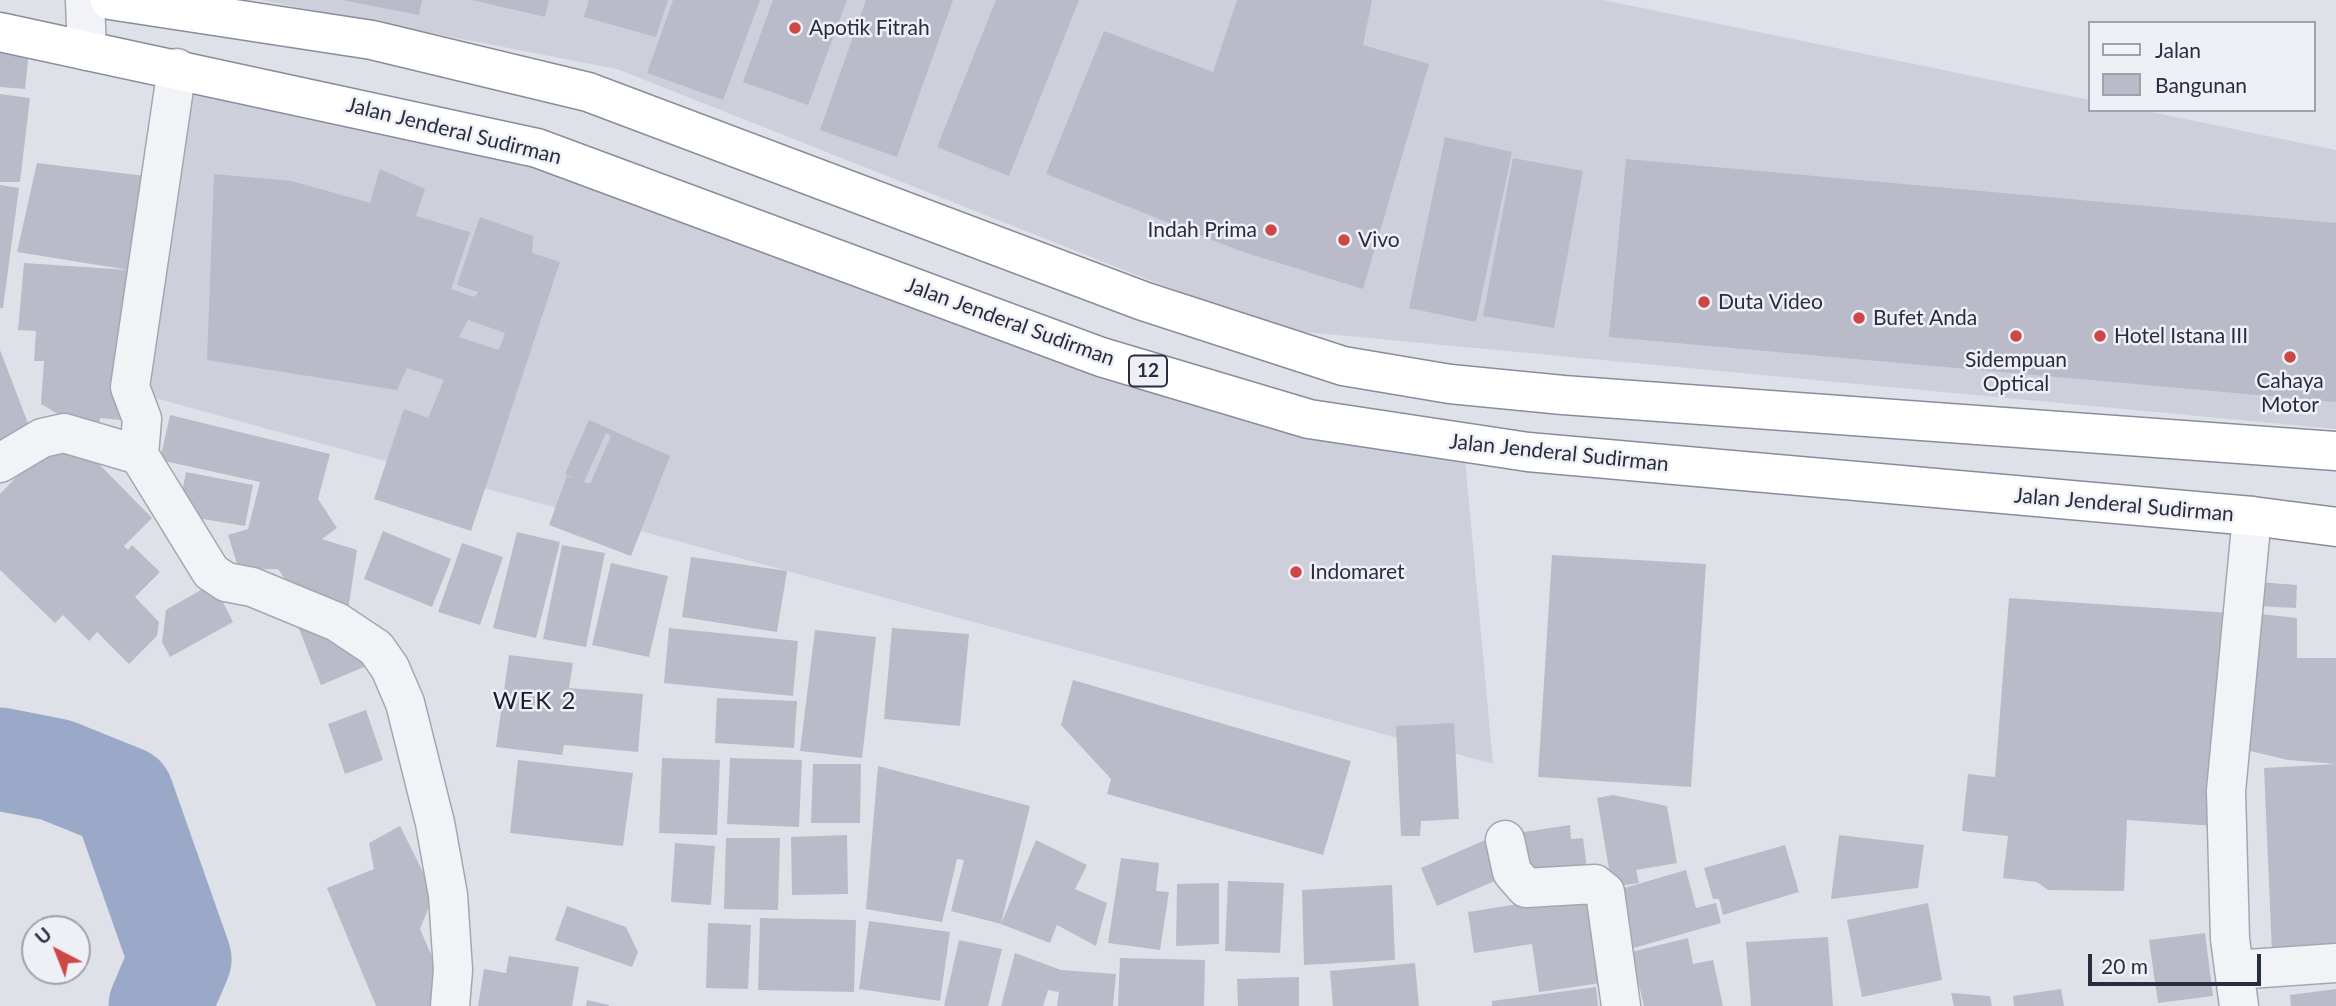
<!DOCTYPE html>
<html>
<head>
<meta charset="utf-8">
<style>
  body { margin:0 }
  #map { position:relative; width:2336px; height:1006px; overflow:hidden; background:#dfe1e8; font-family:Lato,sans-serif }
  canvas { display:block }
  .legend { position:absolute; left:2088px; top:21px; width:228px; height:91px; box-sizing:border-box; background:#eef0f6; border:2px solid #9fa2ad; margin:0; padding:9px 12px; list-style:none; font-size:21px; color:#282d3f }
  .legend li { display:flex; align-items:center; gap:14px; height:35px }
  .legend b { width:35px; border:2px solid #9fa2ad }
  .north { position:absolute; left:21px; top:915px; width:70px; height:70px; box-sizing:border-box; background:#eef0f6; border:2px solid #9fa2ad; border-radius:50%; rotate:318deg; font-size:19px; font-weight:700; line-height:28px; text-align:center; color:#282d3f }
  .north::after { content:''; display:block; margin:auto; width:24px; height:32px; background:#cd4745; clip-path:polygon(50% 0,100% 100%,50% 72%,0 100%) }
  .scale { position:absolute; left:2088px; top:954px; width:173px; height:32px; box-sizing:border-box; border:4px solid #282d3f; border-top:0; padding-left:9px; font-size:21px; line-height:24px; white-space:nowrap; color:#282d3f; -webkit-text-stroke:5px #eef0f6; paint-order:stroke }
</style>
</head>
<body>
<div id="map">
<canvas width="2336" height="1006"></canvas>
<ul class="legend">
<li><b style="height:9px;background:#f2f3f6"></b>Jalan</li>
<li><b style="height:19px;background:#b9bcc8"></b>Bangunan</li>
</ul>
<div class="north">U</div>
<div class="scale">20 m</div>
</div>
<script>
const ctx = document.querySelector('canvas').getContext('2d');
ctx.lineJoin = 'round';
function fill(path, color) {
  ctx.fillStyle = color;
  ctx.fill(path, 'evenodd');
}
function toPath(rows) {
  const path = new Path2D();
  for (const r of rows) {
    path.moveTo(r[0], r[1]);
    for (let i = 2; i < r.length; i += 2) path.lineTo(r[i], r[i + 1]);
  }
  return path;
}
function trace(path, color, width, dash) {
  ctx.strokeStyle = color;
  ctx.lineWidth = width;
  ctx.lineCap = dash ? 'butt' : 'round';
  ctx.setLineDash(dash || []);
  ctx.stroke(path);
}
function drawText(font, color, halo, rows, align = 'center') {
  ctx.font = font + ' Lato,sans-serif';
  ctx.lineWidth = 5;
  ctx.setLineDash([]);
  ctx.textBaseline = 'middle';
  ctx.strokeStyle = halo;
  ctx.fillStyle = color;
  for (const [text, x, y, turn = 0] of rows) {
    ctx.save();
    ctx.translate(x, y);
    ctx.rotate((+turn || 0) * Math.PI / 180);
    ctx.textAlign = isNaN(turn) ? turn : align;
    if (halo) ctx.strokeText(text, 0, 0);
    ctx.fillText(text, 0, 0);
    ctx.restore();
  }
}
fill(toPath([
  [260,0,1603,0,2089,100,2089,110,2141,110,2336,150,2336,429,1273,329,617,69],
  [176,84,542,169,1465,459,1493,764,140,394]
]), '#cdd0da');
trace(toPath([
  [0,759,56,770,123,797,180,959,160,1006]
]), '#9aa9c8', 103);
fill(toPath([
  [342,0,422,0,419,15],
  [472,0,549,0,545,17],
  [589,0,668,0,656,37,584,17],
  [673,0,760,0,723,100,647,73],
  [773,0,847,0,808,105,743,82],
  [866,0,953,0,897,157,820,130],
  [996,0,1079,0,1009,176,937,147],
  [1237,0,1372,0,1363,45,1429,64,1363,289,1240,251,1046,174,1104,31,1213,72],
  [0,49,29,52,25,89,0,87],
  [0,94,30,98,20,182,0,182],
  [1445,137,1512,152,1476,322,1409,308],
  [1513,158,1583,171,1554,328,1483,316],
  [1626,159,2336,223,2336,402,1609,337],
  [37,163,146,176,121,420,100,418,99,438,41,404,44,361,34,361,36,331,18,330,24,263,129,270,17,252],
  [380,169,425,189,416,216,470,232,451,289,475,297,478,292,457,285,480,217,533,236,532,253,560,262,471,531,374,499,404,409,428,418,444,380,407,368,397,390,207,360,214,174,292,181,370,203],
  [468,320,505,333,499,350,459,337],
  [0,185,19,188,3,308,0,308],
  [0,350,31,431,0,440],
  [170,415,330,454,318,499,337,528,322,539,357,550,348,611,294,592,278,569,239,570,228,535,248,529,260,482,160,460],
  [589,420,670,456,631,556,549,525,567,476,576,479,565,474],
  [606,433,611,436,590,484,584,482],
  [46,446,92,457,152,518,124,546,128,550,132,545,160,572,135,597,159,622,157,636,129,664,97,632,89,641,63,615,55,623,0,570,0,494],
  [186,472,253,485,245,526,191,517,193,504,180,502],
  [383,531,451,559,432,607,364,579],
  [517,532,560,542,536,638,493,628],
  [462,543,503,557,480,625,438,612],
  [562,545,605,553,586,647,543,639],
  [1552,555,1706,564,1691,787,1538,777],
  [691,557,787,571,777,632,682,617],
  [611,563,668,576,649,657,592,645],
  [2258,582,2297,585,2296,608,2256,606],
  [213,583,233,622,170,657,162,642,166,610],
  [2009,598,2230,613,2215,826,2127,820,2124,891,2048,890,2037,882,2003,878,2008,836,1962,831,1968,774,1995,777],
  [2261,614,2297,618,2297,658,2336,658,2336,764,2288,760,2246,750],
  [296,621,376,662,321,685],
  [669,628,798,641,793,696,664,683],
  [892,628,969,634,960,726,884,719],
  [815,630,876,637,862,758,800,751],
  [509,655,573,663,569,688,643,694,638,752,564,745,562,755,496,747],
  [1073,680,1351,761,1323,855,1107,794,1111,779,1061,725],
  [717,698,797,701,794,748,715,743],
  [366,710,383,760,345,774,328,724],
  [1454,723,1459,819,1421,821,1420,836,1401,836,1396,726],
  [662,758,720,760,717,835,659,833],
  [730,758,802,760,799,827,727,824],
  [518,760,633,773,623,846,510,833],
  [813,764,861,764,860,823,811,823],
  [2336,764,2336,948,2272,952,2264,768],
  [878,766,1030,806,1001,924,951,911,964,860,957,859,942,922,866,909],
  [1613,795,1667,806,1677,863,1636,870,1639,883,1612,887,1597,798],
  [1570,825,1571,839,1583,838,1587,869,1526,878,1510,834],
  [400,826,434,894,420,929,444,984,438,1006,376,1006,327,888,374,869,369,843],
  [847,835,848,894,792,895,791,837],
  [1839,835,1924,845,1918,888,1831,899],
  [726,838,780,838,778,910,724,909],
  [1490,838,1506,876,1437,906,1421,868],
  [1036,840,1087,865,1075,889,1107,903,1096,946,1057,925,1050,943,1001,924],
  [675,843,715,846,711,905,671,902],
  [1785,845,1799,892,1723,915,1719,899,1713,899,1704,868],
  [1121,858,1159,863,1156,891,1169,892,1160,950,1108,943],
  [1686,870,1696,908,1716,903,1721,923,1630,949,1614,891],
  [1228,881,1284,883,1280,953,1225,951],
  [1219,883,1219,944,1176,946,1177,884],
  [1392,885,1395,960,1304,965,1302,890],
  [1588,893,1601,983,1539,992,1532,944,1474,953,1468,912],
  [1928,903,1942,980,1862,997,1847,920],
  [567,906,626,927,638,952,632,967,555,940],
  [760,918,856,920,854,992,758,990],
  [869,921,950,932,940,1001,859,989],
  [708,923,751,925,748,989,706,988],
  [2205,933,2213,996,2158,1003,2149,940],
  [1828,937,1833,1006,1751,1006,1746,942],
  [1688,938,1693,964,1713,960,1723,1006,1644,1006,1631,952],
  [959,940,1002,949,988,1006,944,1006],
  [1015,953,1061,970,1116,974,1113,1006,1057,1006,1059,992,1048,990,1043,1006,1001,1006],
  [509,956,579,967,572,1006,478,1006,484,969,506,973],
  [1120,958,1205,960,1204,1006,1118,1006],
  [1415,963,1419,1006,1333,1006,1330,971],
  [1299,977,1299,1006,1238,1006,1237,979],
  [1596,987,1598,1006,1492,1006,1492,1001],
  [2061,989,2064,1006,2014,1006,2013,996],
  [2336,989,2336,1006,2291,1006,2290,995],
  [1951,993,1990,996,1992,1006,1954,1006],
  [587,1000,609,1005,609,1006,586,1006]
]), '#b9bcc8');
const minor = toPath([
  [85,0,87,51],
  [177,68,130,387,142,419,139,455,211,572,226,582,252,587,337,622,376,648,390,668,405,703,435,823,448,895,453,970,450,1006],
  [0,463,42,438,64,433,139,455],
  [1505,840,1512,872,1526,888,1595,884,1605,892,1621,1006],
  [2234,970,2336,963],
  [2239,1006,2230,939,2226,791,2252,516]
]);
const trunk = toPath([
  [110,0,372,40,588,92,1143,301,1343,366,1450,384,1563,395,2336,451],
  [0,32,537,148,1101,357,1309,419,1528,452,2252,516,2336,527]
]);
trace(minor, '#a4a7b2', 41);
trace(trunk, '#878c9f', 41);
trace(minor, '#f2f3f6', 38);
trace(trunk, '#fff', 38);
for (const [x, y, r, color] of [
  [795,28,7,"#cd4745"],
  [1271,230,7,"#cd4745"],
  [1344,240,7,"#cd4745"],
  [1704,302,7,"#cd4745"],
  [1859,318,7,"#cd4745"],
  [2016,336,7,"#cd4745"],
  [2100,336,7,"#cd4745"],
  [2290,357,7,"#cd4745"],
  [1296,572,7,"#cd4745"]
]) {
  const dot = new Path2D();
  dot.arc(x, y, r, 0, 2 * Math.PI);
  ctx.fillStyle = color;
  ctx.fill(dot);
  trace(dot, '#eef0f6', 2.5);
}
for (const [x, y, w] of [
  [1148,371,38]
]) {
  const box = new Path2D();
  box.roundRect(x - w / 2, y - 15.5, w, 31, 5);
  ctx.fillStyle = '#eef0f6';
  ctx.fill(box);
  trace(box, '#282d3f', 2);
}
drawText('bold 19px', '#282d3f', null, [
  ["12",1148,371]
]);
drawText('21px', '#282d3f', '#eef0f6', [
  ["Apotik Fitrah",809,28],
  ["Indah Prima",1257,230,"right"],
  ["Vivo",1358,240],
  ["Duta Video",1718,302],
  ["Bufet Anda",1873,318],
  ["Hotel Istana III",2114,336],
  ["Sidempuan",2016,360,"center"],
  ["Optical",2016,384,"center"],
  ["Cahaya",2290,381,"center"],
  ["Motor",2290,405,"center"],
  ["Indomaret",1310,572]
], 'left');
drawText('21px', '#282d3f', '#eef0f6', [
  ["Jalan Jenderal Sudirman",454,131,14],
  ["Jalan Jenderal Sudirman",1010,322,20],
  ["Jalan Jenderal Sudirman",1559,453,6],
  ["Jalan Jenderal Sudirman",2124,505,5]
]);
ctx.letterSpacing = '2px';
drawText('24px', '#1a1e30', '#eef0f6', [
  ["WEK 2",535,701]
]);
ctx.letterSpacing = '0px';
</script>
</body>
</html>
